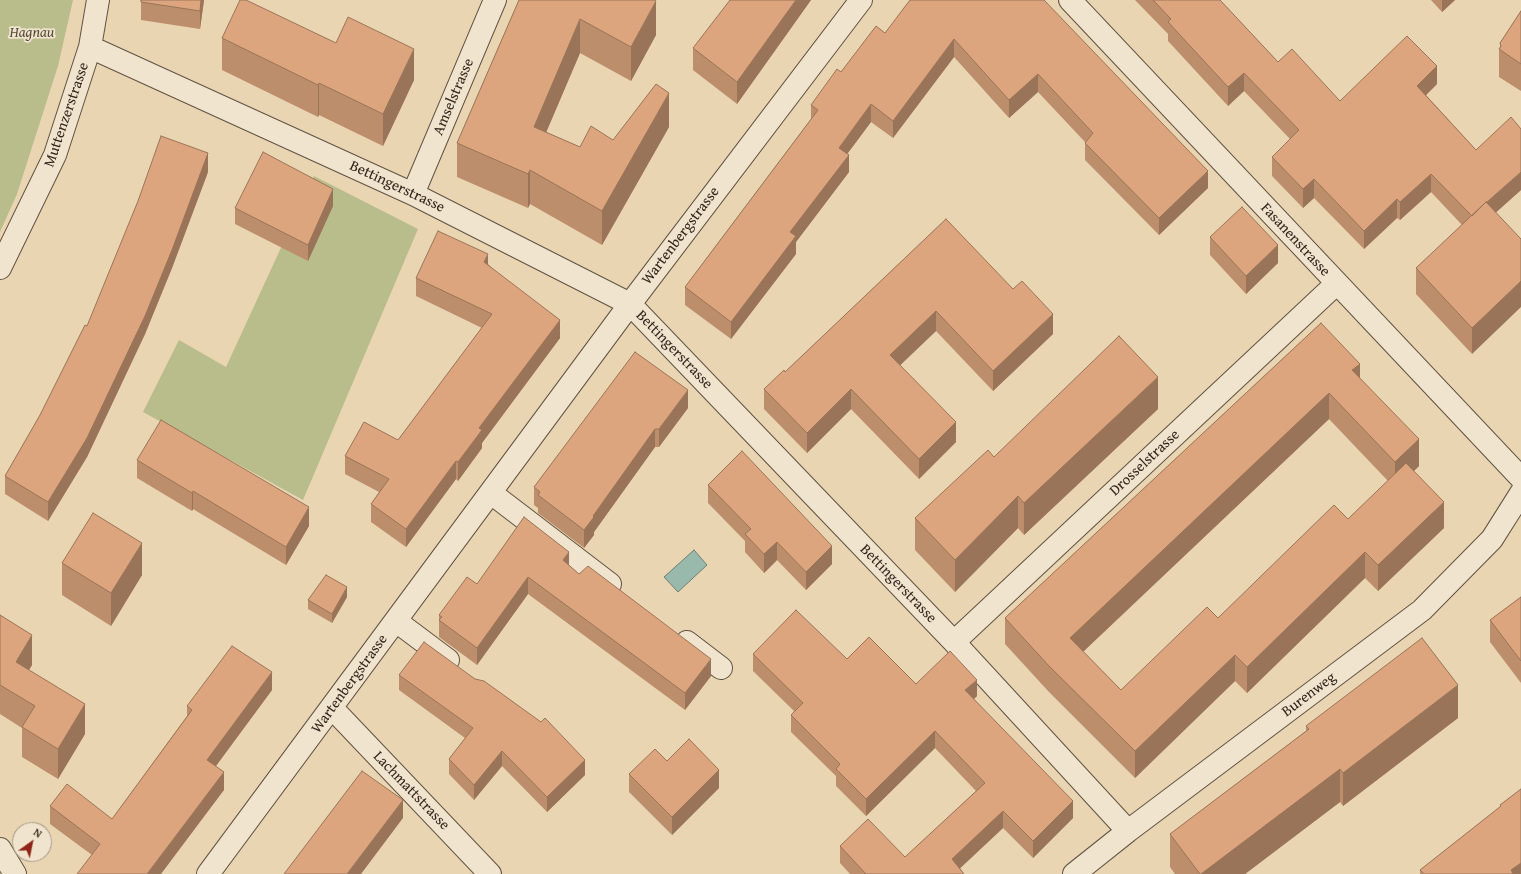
<!DOCTYPE html>
<html>
<head>
<meta charset="utf-8">
<style>
  body { margin:0 }
  #map { position:relative; width:1521px; height:874px; overflow:hidden; background:#ead5b3; font-family:"Gentium Book Plus",serif }
  canvas { display:block }
  .north { position:absolute; left:12px; top:822px; width:40px; height:40px; box-sizing:border-box; background:#f1e4ce; border:1px solid #a59887; border-radius:50%; rotate:33deg; font-size:11px; font-weight:700; line-height:16px; text-align:center; color:#32261c }
  .north::after { content:''; display:block; margin:auto; width:14px; height:18px; background:#8f2418; clip-path:polygon(50% 0,100% 100%,50% 72%,0 100%) }
</style>
</head>
<body>
<div id="map">
<canvas width="1521" height="874"></canvas>
<div class="north">N</div>
</div>
<script>
const ctx = document.querySelector('canvas').getContext('2d');
ctx.lineJoin = 'round';
function fill(path, color) {
  ctx.fillStyle = color;
  ctx.fill(path, 'evenodd');
}
function toPath(rows) {
  const path = new Path2D();
  for (const r of rows) {
    path.moveTo(r[0], r[1]);
    for (let i = 2; i < r.length; i += 2) path.lineTo(r[i], r[i + 1]);
  }
  return path;
}
function trace(path, color, width, dash) {
  ctx.strokeStyle = color;
  ctx.lineWidth = width;
  ctx.lineCap = dash ? 'butt' : 'round';
  ctx.setLineDash(dash || []);
  ctx.stroke(path);
}
function drawText(font, color, halo, rows, align = 'center') {
  ctx.font = font + ' "Gentium Book Plus",serif';
  ctx.lineWidth = 3.5;
  ctx.setLineDash([]);
  ctx.textBaseline = 'middle';
  ctx.strokeStyle = halo;
  ctx.fillStyle = color;
  for (const [text, x, y, turn = 0] of rows) {
    ctx.save();
    ctx.translate(x, y);
    ctx.rotate((+turn || 0) * Math.PI / 180);
    ctx.textAlign = isNaN(turn) ? turn : align;
    if (halo) ctx.strokeText(text, 0, 0);
    ctx.fillText(text, 0, 0);
    ctx.restore();
  }
}
fill(toPath([
  [0,0,73,0,58,66,17,194,0,232],
  [314,176,418,229,303,500,143,412,179,340,226,367]
]), '#b9bd8b');
const water = toPath([
  [694,550,707,565,678,592,664,577,694,550]
]);
fill(water, '#98b9ac');
trace(water, '#6f7e72', 1);
const minor = toPath([
  [1070,0,1521,478],
  [90,47,413,194,630,304,954,642,1128,831],
  [413,194,495,0],
  [0,268,55,155,90,47,98,0],
  [491,493,610,584],
  [396,621,448,660],
  [687,642,721,668],
  [954,642,1336,284],
  [332,708,490,874],
  [0,849,15,874],
  [208,874,630,304,861,0],
  [1074,874,1128,831,1422,610,1492,539,1521,493]
]);
trace(minor, '#605242', 24);
trace(minor, '#f1e4ce', 22);
fill(toPath([
  [141,0,204,0,200,29,141,20],
  [519,0,656,35,631,81,580,53,546,132,580,147,669,127,602,245,530,204,528,208,457,177,457,143],
  [811,0,737,104,693,70,693,48],
  [1044,0,1208,188,1159,235,1085,160,1085,142,1038,92,1009,118,954,57,893,138,871,122,847,154,849,172,796,242,796,254,731,339,685,305,685,287,811,119,811,105,841,72,885,33],
  [1135,0,1220,0,1278,62,1340,101,1437,84,1426,95,1476,150,1521,190,1496,212,1472,354,1416,294,1416,268,1462,225,1431,192,1400,220,1397,218,1364,249,1314,198,1303,208,1272,176,1272,157,1290,139,1244,91,1228,106,1168,41,1168,34],
  [1431,0,1455,0,1442,12],
  [1521,11,1521,91,1499,77,1499,49,1500,48,1500,43],
  [222,38,414,80,383,146,319,115,318,117,222,70],
  [208,172,172,268,145,334,87,457,48,521,5,494,5,476,40,415,87,326],
  [333,206,308,261,235,224,235,208],
  [946,219,1053,334,993,391,936,331,900,365,956,442,919,479,851,409,807,453,764,409,764,389,785,372],
  [1210,237,1278,263,1246,294,1210,255],
  [488,264,560,338,482,443,482,448,458,481,456,479,406,547,371,522,371,504,379,492,345,474,345,456,398,440,482,328,416,296,416,278],
  [1321,323,1360,378,1419,466,1414,471,1444,528,1378,591,1365,578,1247,693,1235,681,1135,778,1049,692,1005,644,1005,618],
  [1329,419,1388,481,1348,519,1218,618,1121,690,1083,652],
  [688,408,659,447,655,447,594,532,594,535,584,548,538,513,538,508,534,505,534,487],
  [1158,409,1024,535,1018,528,955,592,915,550,915,518,994,457],
  [137,460,309,526,286,565,193,509,192,511,137,478],
  [708,485,832,564,806,590,777,560,764,573,745,552,745,541,708,503],
  [62,563,142,575,111,626,62,595],
  [569,565,579,574,711,676,685,710,528,594,477,665,439,637,439,615,477,584],
  [347,597,332,623,308,609,308,600],
  [1521,597,1521,683,1490,642,1490,620],
  [0,615,32,665,29,670,85,734,58,779,22,757,22,728,0,714],
  [753,654,847,659,916,684,977,696,974,699,1073,818,1033,858,1003,828,960,868,964,874,850,874,840,863,840,846,905,857,976,791,935,748,866,816,836,786,836,776,791,732,791,715,794,711,753,671],
  [399,675,475,679,585,775,547,812,502,766,474,800,449,774,449,759,465,738,399,690],
  [272,690,216,766,224,790,92,855,50,824,50,806,112,819,187,716,187,706],
  [1458,718,1343,806,1340,802,1245,874,1175,874,1170,867,1170,834,1306,731,1306,726],
  [667,761,719,788,672,835,629,792,629,774],
  [1521,789,1521,874,1420,874,1420,870,1500,807,1500,805]
]), '#bd8e6c');
fill(toPath([
  [201,0,204,0,200,29,200,11],
  [796,0,811,0,737,104,737,82],
  [1442,0,1455,0,1442,12],
  [656,1,656,35,631,81,631,47],
  [580,19,580,53,534,161,534,127],
  [954,39,954,57,893,138,893,121],
  [414,49,414,80,383,146,383,114],
  [1437,66,1437,84,1417,104,1417,86],
  [1244,73,1244,91,1228,106,1228,87],
  [1038,74,1038,92,1009,118,1009,100],
  [319,83,319,115,318,117,318,85],
  [669,93,669,127,602,245,602,211],
  [871,104,871,122,839,165,839,148],
  [208,153,208,172,172,268,145,334,87,457,48,521,48,502],
  [849,155,849,172,796,242,796,254,731,339,731,322,790,232],
  [530,170,530,204,528,208,528,174],
  [1208,171,1208,188,1159,235,1159,218],
  [1521,172,1521,190,1472,234,1472,216],
  [1431,174,1431,192,1400,220,1400,202],
  [1314,179,1314,198,1303,208,1303,189],
  [333,189,333,206,308,261,308,245],
  [1397,199,1397,218,1364,249,1364,231],
  [1278,245,1278,263,1246,294,1246,276],
  [488,254,488,273,484,262],
  [1521,281,1521,307,1472,354,1472,328],
  [936,311,936,331,890,375,890,355],
  [1053,314,1053,334,993,391,993,371],
  [560,320,560,338,482,443,482,448,458,481,458,462,479,428],
  [1360,364,1360,390,1352,370],
  [1158,377,1158,409,1024,535,1024,503],
  [851,389,851,409,807,453,807,433],
  [688,390,688,408,659,447,659,429],
  [1329,393,1329,419,1070,664,1070,638],
  [956,422,956,442,919,479,919,459],
  [655,429,655,447,594,532,594,535,584,548,584,530,593,516],
  [1419,439,1419,466,1395,489,1395,462],
  [456,461,456,479,406,547,406,529],
  [193,491,193,509,192,511,192,493],
  [1018,496,1018,528,955,592,955,560],
  [1444,502,1444,528,1378,591,1378,565],
  [309,507,309,526,286,565,286,547],
  [777,542,777,560,764,573,764,554],
  [142,543,142,575,111,626,111,593],
  [832,546,832,564,806,590,806,572],
  [569,552,569,568,563,560],
  [1365,552,1365,578,1247,693,1247,667],
  [528,577,528,594,477,665,477,648],
  [347,587,347,597,332,623,332,614],
  [32,635,32,665,16,691,16,662],
  [1235,655,1235,681,1135,778,1135,751],
  [711,659,711,676,685,710,685,693],
  [272,672,272,690,207,778,207,760],
  [977,680,977,696,965,707,965,690],
  [1458,685,1458,718,1343,806,1343,773],
  [85,704,85,734,58,779,58,749],
  [935,731,935,748,866,816,866,799],
  [502,751,502,766,474,800,474,785],
  [585,760,585,775,547,812,547,797],
  [1340,769,1340,802,1245,874,1201,874],
  [719,770,719,788,672,835,672,817],
  [224,772,224,790,161,874,147,874],
  [403,800,403,818,361,874,347,874],
  [1073,801,1073,818,1033,858,1033,841],
  [1003,811,1003,828,954,874,952,859],
  [1521,863,1521,874,1511,874,1511,870]
]), '#9a7458');
const building = toPath([
  [141,0,201,0,200,11,141,2,141,0],
  [240,0,246,0,336,43,348,17,414,49,383,114,319,83,318,85,222,38,240,0],
  [519,0,654,0,656,1,631,47,580,19,534,127,580,147,591,126,613,140,656,84,669,93,602,211,530,170,528,174,457,143,519,0],
  [730,0,796,0,737,82,693,48,730,0],
  [910,0,1044,0,1208,171,1159,218,1085,143,1093,133,1038,74,1009,100,954,39,893,121,871,104,839,148,849,155,790,232,796,236,731,322,685,287,818,110,811,105,837,69,841,72,876,26,885,33,910,0],
  [1153,0,1220,0,1278,62,1292,49,1340,101,1407,36,1437,66,1417,86,1476,150,1511,117,1521,129,1521,172,1487,202,1486,202,1472,216,1431,174,1400,202,1397,199,1364,231,1314,179,1303,189,1272,157,1299,130,1244,73,1228,87,1168,22,1171,19,1153,0],
  [1521,11,1521,64,1499,49,1501,46,1500,43,1521,11],
  [161,136,208,153,172,250,145,316,87,438,48,502,5,476,40,415,85,325,87,326,138,201,161,136],
  [263,152,333,189,308,245,235,208,263,152],
  [1486,202,1521,239,1521,281,1472,328,1416,268,1486,202],
  [1242,207,1278,245,1246,276,1210,237,1242,207],
  [946,219,1013,289,1022,281,1053,314,993,371,936,311,890,355,956,422,919,459,851,389,807,433,764,389,784,370,785,372,946,219],
  [438,231,488,254,484,262,560,320,479,428,482,430,458,462,456,461,406,529,371,504,389,479,345,456,364,422,398,440,492,314,416,278,438,231],
  [1321,323,1360,364,1352,370,1419,439,1395,462,1329,393,1070,638,1121,690,1207,607,1218,618,1334,505,1348,519,1406,463,1444,502,1378,565,1365,552,1247,667,1235,655,1135,751,1049,666,1005,618,1321,323],
  [1119,336,1158,377,1024,503,1018,496,955,560,915,518,988,450,994,457,1119,336],
  [635,352,688,390,659,429,655,429,593,516,594,517,584,530,538,495,540,492,534,487,635,352],
  [161,420,309,507,286,547,193,491,192,493,137,460,161,420],
  [742,451,832,546,806,572,777,542,764,554,745,534,751,529,708,485,742,451],
  [93,513,142,543,111,593,62,563,93,513],
  [524,517,569,552,563,560,579,574,588,566,711,659,685,693,528,577,477,648,439,620,442,617,439,615,467,577,477,584,524,517],
  [326,575,347,587,332,614,308,600,326,575],
  [1521,597,1521,661,1490,620,1521,597],
  [796,610,847,659,869,637,916,684,950,651,977,680,965,690,1073,801,1033,841,1003,811,952,859,964,874,866,874,840,846,868,819,905,857,985,783,935,731,866,799,836,769,840,764,791,715,803,703,753,654,796,610],
  [0,615,32,635,16,662,85,704,58,749,22,727,35,706,0,685,0,615],
  [1422,638,1458,685,1343,773,1340,769,1201,874,1200,874,1170,834,1309,729,1306,726,1422,638],
  [424,642,475,679,484,681,541,722,545,718,585,760,547,797,502,751,474,785,449,759,473,728,399,675,424,642],
  [232,646,272,672,207,760,224,772,147,874,77,874,100,844,50,806,67,784,112,819,192,710,187,706,232,646],
  [689,739,719,770,672,817,629,774,655,749,667,761,689,739],
  [362,771,403,800,347,874,284,874,362,771],
  [1521,789,1521,863,1511,870,1513,873,1511,874,1424,874,1420,870,1501,806,1500,805,1521,789]
]);
fill(building, '#dca57e');
trace(building, '#9a7458', 1);
drawText('italic 15px', '#544c38', '#f1e4ce', [
  ["Hagnau",32,33]
]);
drawText('15px', '#32261c', '#f1e4ce', [
  ["Amselstrasse",454,97,-67],
  ["Muttenzerstrasse",67,115,-71],
  ["Bettingerstrasse",397,187,25],
  ["Wartenbergstrasse",681,236,-53],
  ["Fasanenstrasse",1295,240,47],
  ["Bettingerstrasse",674,350,46],
  ["Drosselstrasse",1145,463,-43],
  ["Bettingerstrasse",898,584,46],
  ["Wartenbergstrasse",350,684,-54],
  ["Burenweg",1309,695,-37],
  ["Lachmattstrasse",411,791,46]
]);
</script>
</body>
</html>
